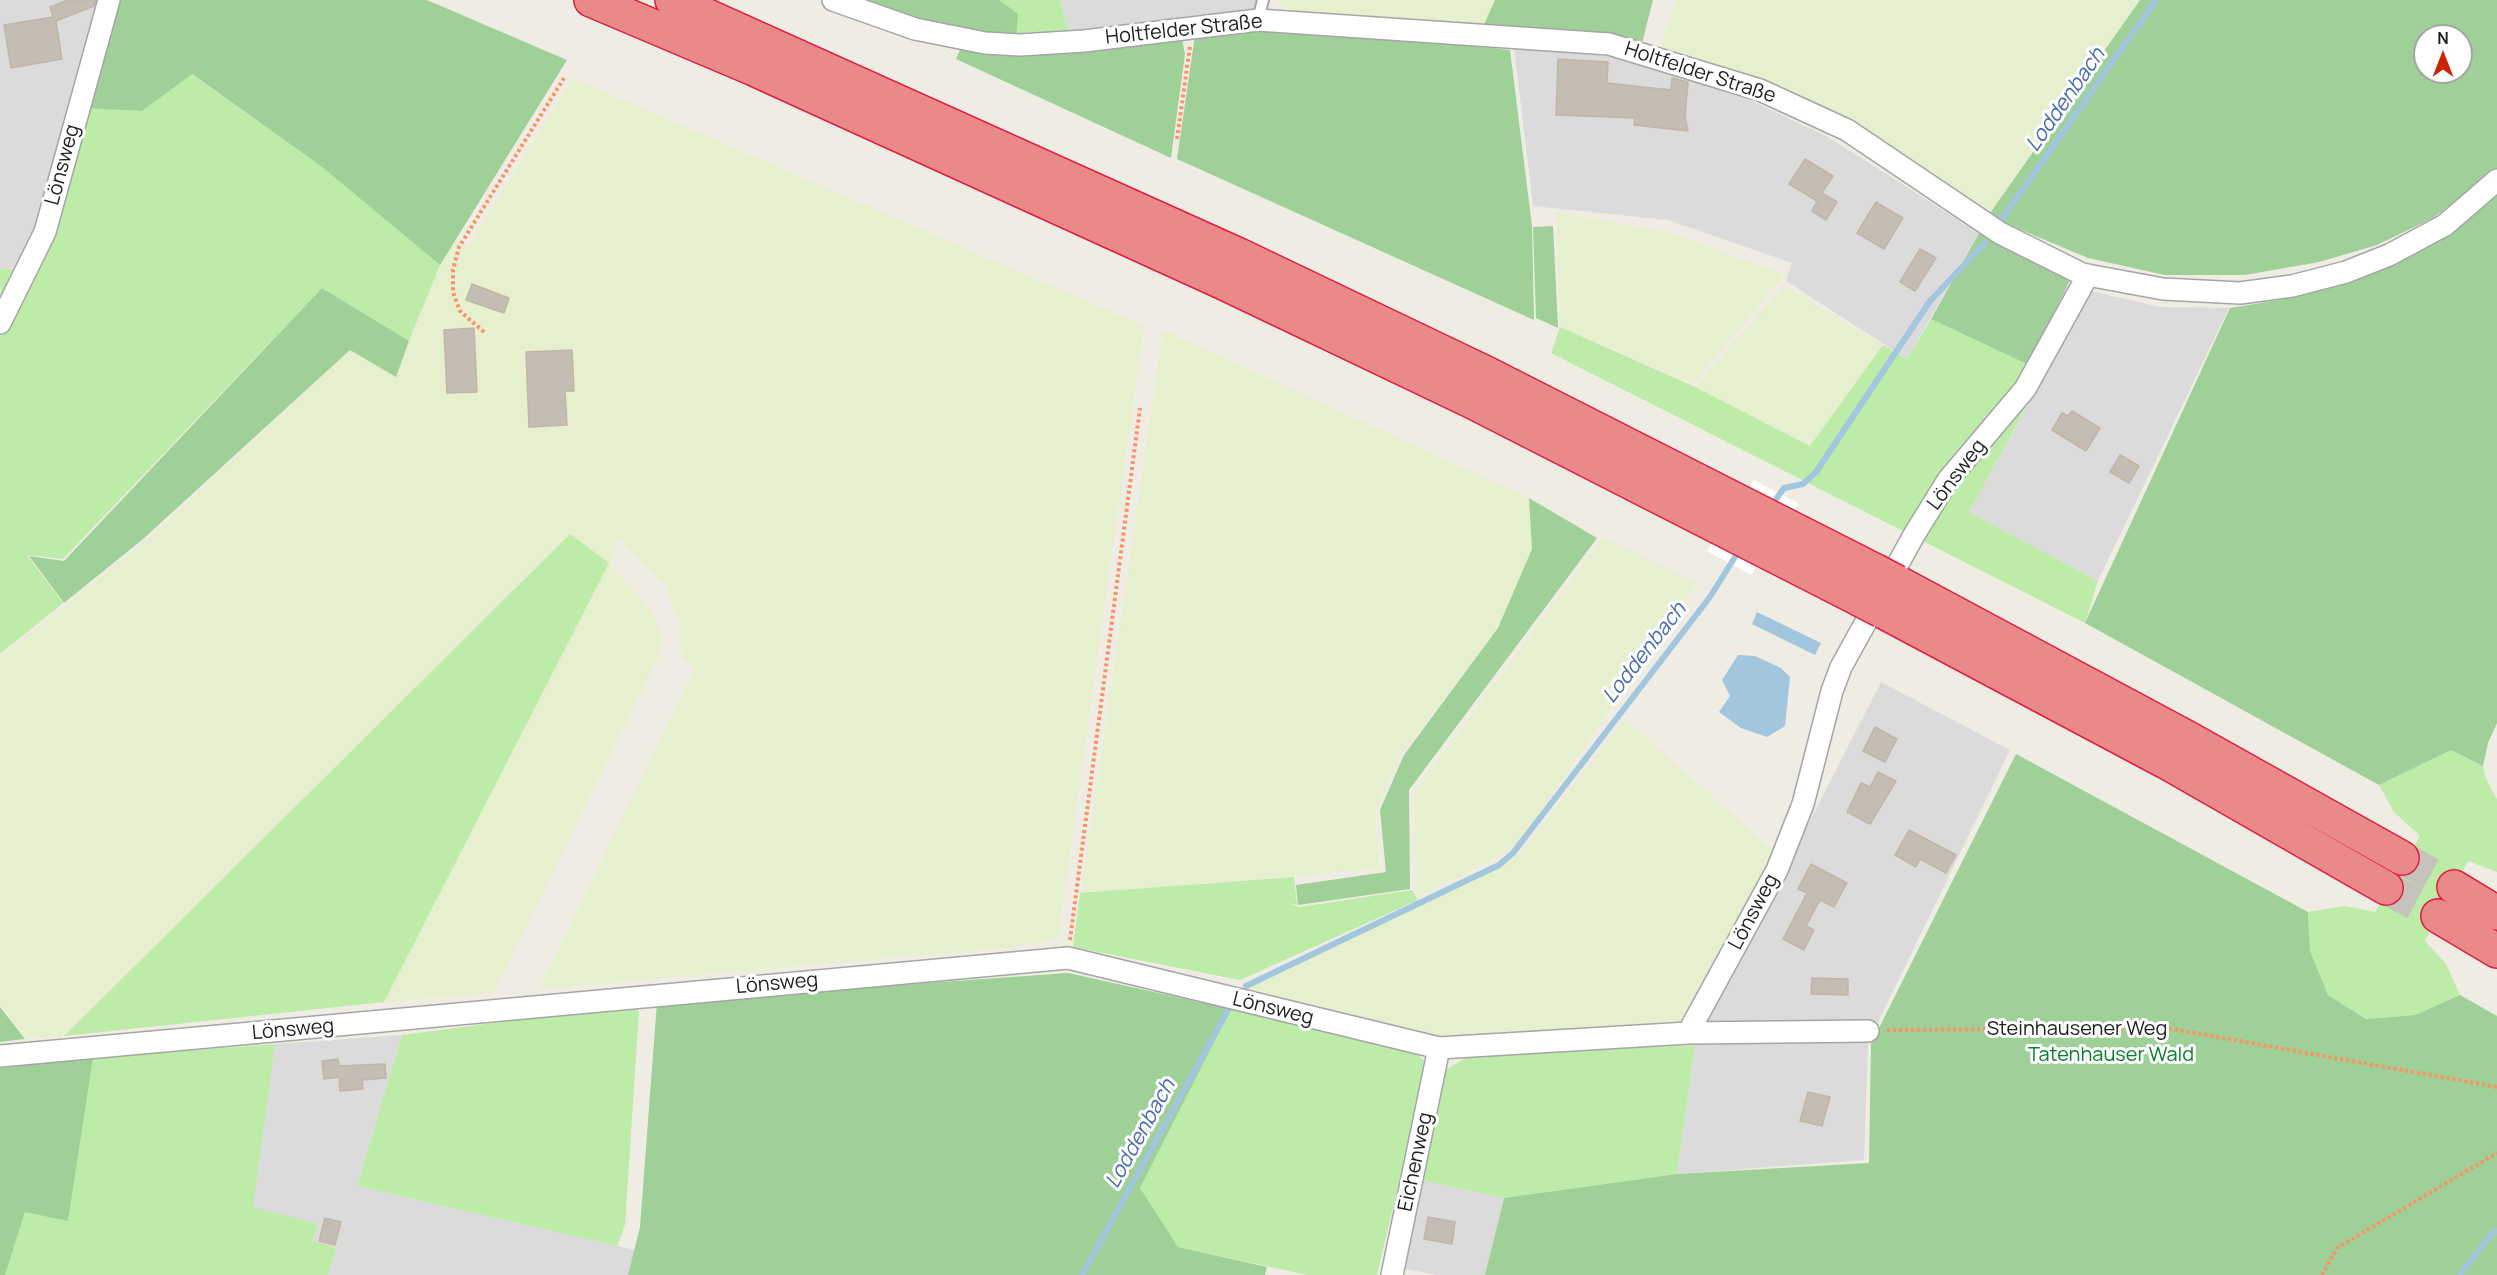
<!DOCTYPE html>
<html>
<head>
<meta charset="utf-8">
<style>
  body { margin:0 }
  #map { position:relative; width:2497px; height:1275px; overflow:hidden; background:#efede3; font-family:Manrope,sans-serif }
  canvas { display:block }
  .north { position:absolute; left:2413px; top:24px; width:60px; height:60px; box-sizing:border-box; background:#fff; border:2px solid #a5a5a5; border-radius:50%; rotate:0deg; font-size:16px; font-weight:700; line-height:24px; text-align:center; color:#1e1e1e }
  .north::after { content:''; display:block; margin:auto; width:21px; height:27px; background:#cc2300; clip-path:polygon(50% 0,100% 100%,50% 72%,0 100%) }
</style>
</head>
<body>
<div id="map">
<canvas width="2497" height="1275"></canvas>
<div class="north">N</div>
</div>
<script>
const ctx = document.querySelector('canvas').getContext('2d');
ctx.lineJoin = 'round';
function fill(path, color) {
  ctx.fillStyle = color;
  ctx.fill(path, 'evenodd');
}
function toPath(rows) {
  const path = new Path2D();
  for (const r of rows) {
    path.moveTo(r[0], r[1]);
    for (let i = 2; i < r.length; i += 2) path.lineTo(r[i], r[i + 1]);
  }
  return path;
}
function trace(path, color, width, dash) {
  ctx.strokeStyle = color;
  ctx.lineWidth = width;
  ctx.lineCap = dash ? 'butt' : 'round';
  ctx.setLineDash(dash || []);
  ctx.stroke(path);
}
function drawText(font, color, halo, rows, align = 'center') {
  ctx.font = font + ' Manrope,sans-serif';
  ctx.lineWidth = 6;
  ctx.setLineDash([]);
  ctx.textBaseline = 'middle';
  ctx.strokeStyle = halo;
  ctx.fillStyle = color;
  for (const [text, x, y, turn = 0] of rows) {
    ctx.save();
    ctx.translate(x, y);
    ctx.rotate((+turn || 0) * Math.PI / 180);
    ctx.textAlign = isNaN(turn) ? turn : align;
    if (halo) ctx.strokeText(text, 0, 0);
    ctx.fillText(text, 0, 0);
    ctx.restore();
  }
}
fill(toPath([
  [0,0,111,0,30,268,0,269],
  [1060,0,1261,0,1256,16,1069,34],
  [1514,47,1617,57,1742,96,1828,137,1979,233,1907,359,1786,281,1792,263,1668,220,1533,206],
  [2090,291,2160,307,2229,308,2098,581,1969,512],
  [1881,682,2010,750,1868,1043,1864,1160,1677,1174,1695,1045],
  [402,1035,357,1186,635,1250,628,1275,328,1275,337,1248,312,1241,252,1207,275,1044],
  [1421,1180,1504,1198,1485,1275,1437,1275,1401,1268]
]), '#dcdbdb');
fill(toPath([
  [1278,0,1495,0,1483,27,1289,12],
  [1676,0,2140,0,1988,216,1824,107,1774,85,1660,52],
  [573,78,1144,326,1058,938,1014,947,539,989,695,667,682,659,680,622,666,586,619,539,609,563,650,609,662,633,658,659,493,993,384,1002,608,564,570,534,61,1037,26,1038,0,1004,0,658,151,536,350,350,396,376,451,238,468,246],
  [1557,212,1670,233,1785,274,1693,384,1560,327],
  [1784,285,1883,345,1810,446,1695,387],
  [1163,330,1529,498,1532,549,1498,628,1398,758,1375,814,1379,869,1081,893],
  [1603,537,1697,583,1516,847,1417,897,1414,792],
  [1625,719,1774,851,1688,1022,1441,1040,1239,987,1521,852]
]), '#e6efce');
fill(toPath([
  [999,0,1060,0,1069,34,1016,37],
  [191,74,322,167,440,265,409,341,322,288,63,559,27,555,63,603,0,654,0,329,81,108,142,111],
  [0,269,24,269,1,301,0,278],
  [1931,319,2029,365,2047,369,1969,512,2098,581,2085,623,1551,353,1560,327,1695,387,1810,446,1883,345,1907,359],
  [570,534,609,563,384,1002,64,1036],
  [2451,750,2483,766,2486,779,2497,799,2497,872,2468,861,2425,941,2446,964,2460,995,2415,1015,2366,1019,2328,995,2310,951,2308,912,2345,906,2375,912,2420,836,2394,812,2379,785],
  [1294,877,1297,905,1283,902,1300,907,1412,890,1418,900,1240,980,1073,947,1080,893],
  [630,1005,639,1011,625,1225,617,1246,357,1186,402,1035],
  [1231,1009,1411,1048,1427,1063,1377,1275,1307,1275,1178,1247,1140,1188],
  [275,1044,253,1207,318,1224,312,1241,337,1248,328,1275,5,1275,25,1212,68,1220,93,1058],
  [1695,1045,1677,1174,1504,1198,1421,1180,1442,1072,1471,1055]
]), '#bdeba8');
fill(toPath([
  [111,0,427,0,567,60,440,265,322,167,192,74,142,111,81,108],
  [863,0,999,0,1018,14,1016,37,944,26],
  [1495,0,1653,0,1642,43,1483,27],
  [2140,0,2497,0,2497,171,2433,218,2377,245,2319,262,2245,275,2165,275,2088,258,1988,216],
  [2425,36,2461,36,2461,72,2425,72],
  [1258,23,1510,50,1532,226,1534,320,1177,159,1196,28],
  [1182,39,1185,54,1171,158,956,59,960,50,1011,52],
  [2497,194,2497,723,2488,743,2483,766,2451,750,2379,785,2085,623,2230,308,2291,298,2347,282],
  [1553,226,1558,328,1536,318,1533,227],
  [1979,233,2071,278,2029,365,1931,319],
  [322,288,409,341,396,377,350,350,143,539,64,603,29,556,64,561],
  [1529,498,1597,538,1409,790,1410,889,1298,905,1296,885,1386,872,1380,810,1404,755,1498,628,1532,549],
  [2016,754,2308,912,2310,951,2328,995,2366,1019,2415,1015,2460,995,2497,1016,2497,1275,1485,1275,1504,1198,1677,1174,1869,1163,1871,1044],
  [1068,973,1231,1009,1140,1188,1178,1247,1267,1267,1265,1275,628,1275,640,1227,657,1002],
  [0,1007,25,1039,0,1042],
  [93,1058,68,1221,25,1212,5,1275,0,1275,0,1068]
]), '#9ed097');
fill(toPath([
  [1757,612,1821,643,1815,655,1752,624],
  [1738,655,1755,656,1781,668,1790,677,1785,726,1767,737,1741,728,1719,712,1730,696,1722,680]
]), '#a2c6de');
fill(toPath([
  [1754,480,1799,504,1751,575,1707,551]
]), '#fff');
trace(toPath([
  [2002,219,2156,0],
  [1771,506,1784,488,1803,484,1816,472,1930,301,1985,243],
  [1246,986,1499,865,1513,853,1710,597,1740,549],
  [1082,1275,1229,1008],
  [2460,1275,2493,1232,2497,1232]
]), '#a2c6de', 6);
const building = toPath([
  [68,0,96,0,94,6,56,21,62,59,11,68,4,25,53,17,50,7,68,0],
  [1558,59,1608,62,1607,83,1671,90,1672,78,1688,82,1685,117,1688,131,1634,125,1635,118,1556,115,1558,59],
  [1805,159,1833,176,1822,193,1837,202,1826,220,1812,211,1817,201,1789,184,1805,159],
  [1876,202,1903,218,1884,249,1857,233,1876,202],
  [1920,249,1936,258,1915,291,1900,282,1920,249],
  [472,284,509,298,504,313,466,300,472,284],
  [474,328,477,392,447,393,444,330,474,328],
  [572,350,574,391,565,391,567,425,529,427,526,352,572,350],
  [2072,411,2100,428,2086,451,2052,430,2062,413,2068,416,2072,411],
  [2120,455,2139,466,2129,483,2110,472,2120,455],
  [1875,727,1897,739,1885,762,1863,751,1875,727],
  [1878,772,1896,781,1870,824,1847,812,1861,783,1870,787,1878,772],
  [1909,830,1956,855,1946,873,1920,859,1916,867,1895,855,1909,830],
  [1811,864,1847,883,1834,907,1820,900,1806,926,1814,930,1804,950,1783,939,1807,893,1798,889,1811,864],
  [1812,978,1848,979,1848,995,1811,994,1812,978],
  [338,1059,339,1066,385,1064,386,1078,362,1080,363,1089,340,1091,339,1077,324,1079,322,1061,338,1059],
  [1808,1092,1830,1097,1822,1126,1800,1121,1808,1092],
  [1428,1217,1455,1222,1452,1244,1424,1239,1428,1217],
  [325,1218,341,1222,335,1245,319,1241,325,1218]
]);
fill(building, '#c4bdb3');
trace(building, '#c1b6a5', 1.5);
trace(toPath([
  [2402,858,2454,887],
  [2386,888,2438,916]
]), '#c5c4bc', 33, [33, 16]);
const service = toPath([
  [1258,20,1263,0]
]);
const minor = toPath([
  [833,0,915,29,985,43,1020,45,1084,41,1258,20,1609,44,1760,90,1847,130,2000,233,2082,274,2163,289,2240,293,2292,286,2346,272,2389,255,2445,225,2497,180],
  [0,323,45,232,109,0],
  [1688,1033,1777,870,1803,804,1832,691,1841,667,1914,535,1948,480,2025,389,2088,275],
  [0,1056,1068,958,1439,1048,1688,1033,1868,1031],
  [1392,1275,1439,1048]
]);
const motorway = toPath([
  [591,0,754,69,1224,283,1471,401,1859,599],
  [672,0,1239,255,1488,374,1876,571],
  [1897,582,2188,738,2402,858],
  [1882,611,2166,762,2386,888],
  [2454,887,2497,913],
  [2438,916,2497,951]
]);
trace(service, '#a5a5a5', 14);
trace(minor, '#a5a5a5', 24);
trace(motorway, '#de1f40', 36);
trace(toPath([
  [1177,139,1190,46],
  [484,332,460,311,453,292,453,270,459,247,564,78],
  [1070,940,1140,408],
  [1887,1030,2167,1028,2497,1087],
  [2322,1275,2337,1248,2497,1153]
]), '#fd9066', 4, [3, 3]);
trace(service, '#fff', 10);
trace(minor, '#fff', 21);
trace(motorway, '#e9898a', 33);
const motorwayBridge = toPath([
  [1876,571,1897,582],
  [1859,599,1882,611]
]);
trace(motorwayBridge, '#de1f40', 36, []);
trace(motorwayBridge, '#e9898a', 33);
drawText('20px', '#1e1e1e', '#fff', [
  ["Holtfelder Straße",1184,30,-6],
  ["Holtfelder Straße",1700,73,18],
  ["Lönsweg",63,165,-75],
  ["Lönsweg",1957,475,-53],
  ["Lönsweg",1754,912,-62],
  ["Lönsweg",777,984,-5],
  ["Lönsweg",1273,1009,14],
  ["Steinhausener Weg",2077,1029],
  ["Lönsweg",293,1030,-5],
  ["Eichenweg",1416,1162,-78]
]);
drawText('20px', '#087f27', '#fff', [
  ["Tatenhauser Wald",2111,1055]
]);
drawText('italic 21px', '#486ab0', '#fff', [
  ["Loddenbach",2066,100,-55],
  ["Loddenbach",1645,653,-52],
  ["Loddenbach",1141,1134,-61]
]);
</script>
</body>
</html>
